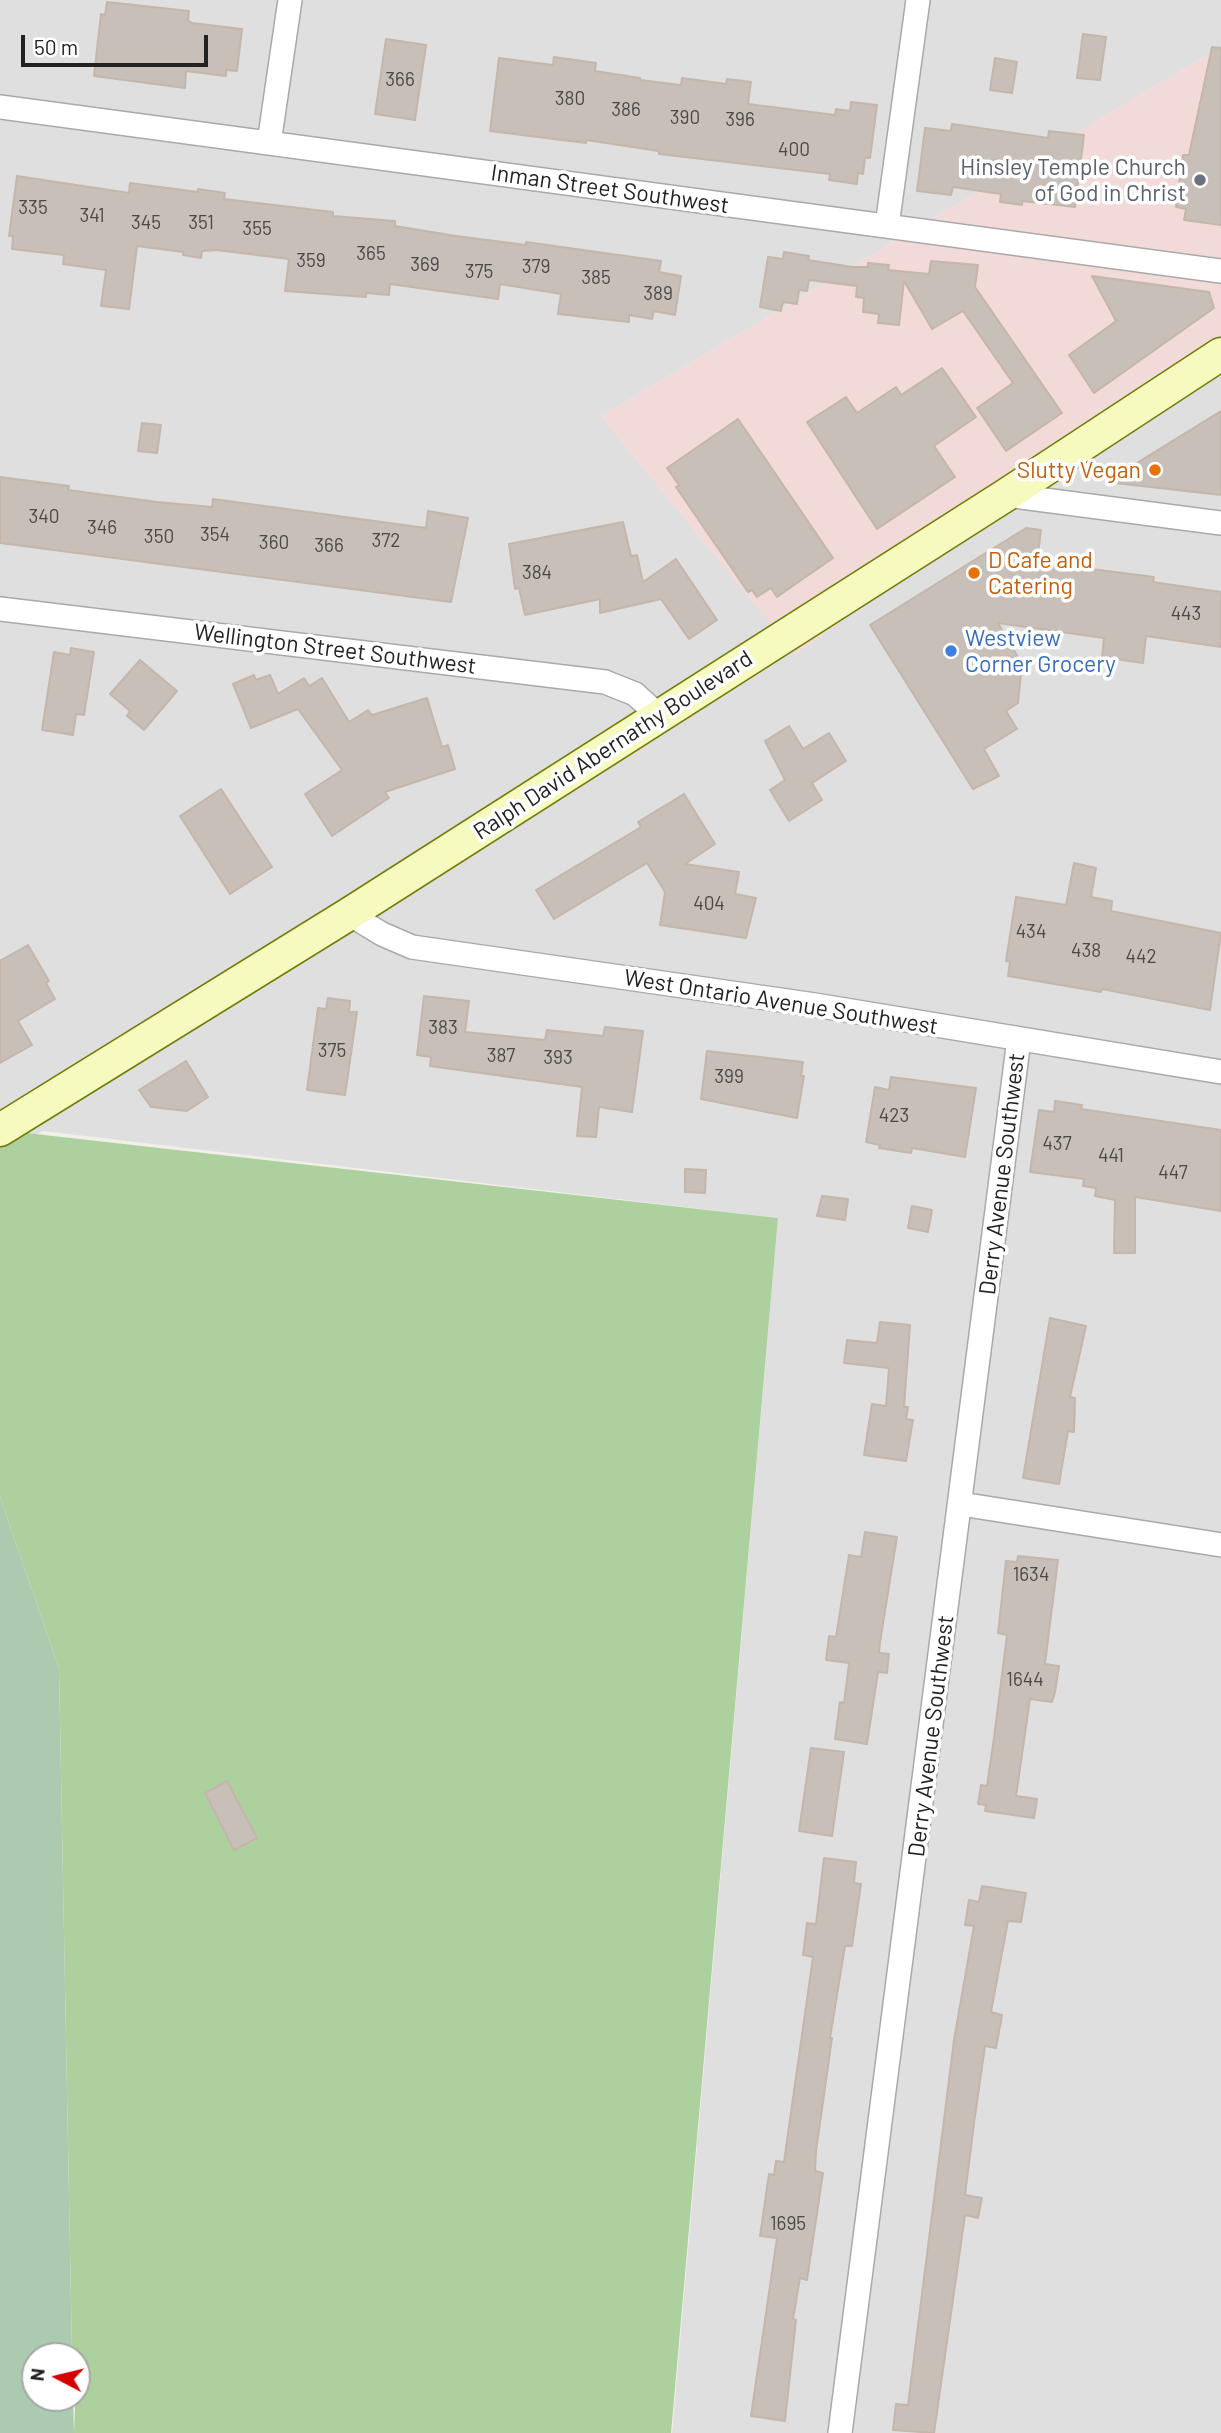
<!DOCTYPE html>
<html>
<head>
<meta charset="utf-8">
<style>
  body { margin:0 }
  #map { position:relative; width:1221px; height:2433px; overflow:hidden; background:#f2efe9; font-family:Barlow,sans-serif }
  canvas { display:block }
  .north { position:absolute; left:21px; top:2342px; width:70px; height:70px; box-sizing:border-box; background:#fff; border:2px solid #a7a7a7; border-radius:50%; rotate:277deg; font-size:19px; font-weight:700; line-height:28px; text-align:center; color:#222 }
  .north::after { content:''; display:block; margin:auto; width:24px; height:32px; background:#d40000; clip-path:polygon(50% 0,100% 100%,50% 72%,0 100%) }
  .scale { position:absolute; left:21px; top:35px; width:187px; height:32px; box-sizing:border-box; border:4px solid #222; border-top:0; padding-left:9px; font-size:21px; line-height:24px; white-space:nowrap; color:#222; -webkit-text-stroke:5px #fff; paint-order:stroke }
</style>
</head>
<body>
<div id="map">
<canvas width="1221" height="2433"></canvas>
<div class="north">N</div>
<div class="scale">50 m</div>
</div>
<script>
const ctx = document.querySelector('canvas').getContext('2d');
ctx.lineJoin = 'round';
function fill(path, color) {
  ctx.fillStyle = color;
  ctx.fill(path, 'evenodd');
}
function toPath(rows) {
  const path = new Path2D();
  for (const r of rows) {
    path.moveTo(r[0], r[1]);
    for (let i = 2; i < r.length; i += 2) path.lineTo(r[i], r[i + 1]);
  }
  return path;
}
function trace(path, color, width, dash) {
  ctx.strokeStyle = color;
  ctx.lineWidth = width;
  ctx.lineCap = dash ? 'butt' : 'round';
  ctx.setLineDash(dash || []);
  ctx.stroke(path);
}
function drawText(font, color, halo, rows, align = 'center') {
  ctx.font = font + ' Barlow,sans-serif';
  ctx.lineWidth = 7;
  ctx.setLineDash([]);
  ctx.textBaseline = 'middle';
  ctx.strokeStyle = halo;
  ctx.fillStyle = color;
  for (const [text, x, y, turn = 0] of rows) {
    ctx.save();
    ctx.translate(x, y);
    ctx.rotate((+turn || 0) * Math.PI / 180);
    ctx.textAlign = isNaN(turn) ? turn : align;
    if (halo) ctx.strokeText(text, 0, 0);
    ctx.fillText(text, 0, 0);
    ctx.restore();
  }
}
fill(toPath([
  [0,0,1221,0,1221,47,601,416,796,654,1221,334,1221,2433,672,2433,778,1218,43,1131,0,1156]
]), '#e0dfdf');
fill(toPath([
  [1221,47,1221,334,796,655,601,416]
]), '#f2dad9');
fill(toPath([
  [0,1130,778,1218,671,2433,74,2433,77,2356,72,2356,59,1669,0,1497]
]), '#add19e');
fill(toPath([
  [0,1497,59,1669,72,2356,35,2356,35,2398,73,2398,74,2433,0,2433]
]), '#aacbaf');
const building = toPath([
  [107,2,189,11,188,21,192,23,242,29,237,71,226,70,226,76,186,71,185,88,94,76,101,14,105,15,107,2],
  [1083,34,1106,37,1100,80,1077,78,1083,34],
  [386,39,426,45,415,120,375,114,386,39],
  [1212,47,1221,48,1221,225,1184,220,1186,209,1176,207,1183,155,1189,155,1212,47],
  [554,57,596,63,595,71,640,78,640,80,681,85,682,78,726,84,727,79,751,82,748,104,835,115,836,109,850,111,851,102,877,105,870,158,865,158,863,174,858,173,857,184,829,180,830,174,659,154,659,151,586,140,586,143,490,131,499,58,553,65,554,57],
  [995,58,1017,62,1012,93,990,90,995,58],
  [952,124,1048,138,1049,131,1084,135,1075,207,1022,201,1022,205,1000,202,1001,194,953,187,951,195,917,191,925,128,951,131,952,124],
  [17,176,129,193,130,183,198,192,198,189,225,193,224,199,333,212,333,216,395,221,395,226,456,236,526,245,526,242,661,261,659,272,681,276,675,315,654,311,652,319,629,315,629,322,558,314,561,294,500,284,498,299,390,284,389,295,366,293,366,297,285,291,289,259,217,250,202,251,201,258,183,255,183,252,137,246,129,309,101,306,106,270,63,264,64,255,12,249,13,236,9,236,17,176],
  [784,252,809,256,808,260,852,267,868,267,868,263,889,265,888,270,929,274,931,261,978,265,975,287,1062,413,1006,451,977,408,1013,383,963,311,932,329,904,281,899,325,878,323,879,314,863,312,864,298,856,297,857,286,809,280,807,291,799,290,797,304,783,302,781,311,760,307,768,257,783,259,784,252],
  [1092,276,1209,292,1214,308,1094,393,1069,355,1116,321,1092,276],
  [942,368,976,417,934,446,955,477,877,529,807,422,846,397,857,413,896,387,901,395,942,368],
  [1221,411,1221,495,1106,482,1221,411],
  [738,419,833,558,777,597,771,588,757,597,752,590,748,592,676,487,679,485,667,468,738,419],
  [142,423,161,425,157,453,138,451,142,423],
  [0,477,69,486,68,490,157,502,212,507,213,499,426,528,428,511,468,518,451,602,0,543,0,477],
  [623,522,631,556,637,555,643,582,676,559,717,620,689,639,661,599,600,613,600,599,525,615,519,588,515,589,509,544,623,522],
  [1026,528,1041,530,1037,562,1154,577,1153,582,1221,592,1221,647,1146,636,1143,663,1102,657,1104,638,998,623,1022,664,1018,703,1006,711,1017,729,984,749,999,776,973,789,870,625,1026,528],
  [71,648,94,652,84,715,76,714,73,735,42,730,54,652,70,655,71,648],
  [140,660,177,691,144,730,127,716,130,711,110,694,140,660],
  [254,675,256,680,270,675,278,694,304,678,309,686,322,678,349,722,368,710,372,715,427,698,442,747,448,745,455,769,385,792,389,798,332,836,305,794,342,770,298,709,251,728,233,684,254,675],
  [789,726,803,749,829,733,846,761,812,783,822,800,789,821,770,790,785,780,765,741,789,726],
  [221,789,272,867,230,894,180,816,221,789],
  [684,794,715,844,685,864,739,872,735,894,756,898,746,938,660,925,665,892,647,863,554,919,536,890,641,827,638,822,684,794],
  [1074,863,1096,868,1091,897,1112,901,1111,911,1221,933,1210,1010,1102,989,1101,992,1008,976,1010,962,1006,961,1016,897,1066,905,1074,863],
  [28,945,49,981,46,983,55,999,18,1021,32,1045,0,1063,0,961,28,945],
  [424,996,469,1001,465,1032,545,1040,547,1030,603,1036,605,1027,643,1031,632,1112,599,1107,596,1137,577,1136,582,1087,430,1066,431,1057,417,1055,424,996],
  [328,998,350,1001,349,1012,357,1012,345,1095,307,1090,318,1008,326,1009,328,998],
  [707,1051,803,1062,801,1076,804,1076,797,1118,701,1099,707,1051],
  [186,1061,208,1097,187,1111,151,1107,139,1090,186,1061],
  [891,1077,976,1088,965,1157,912,1148,911,1153,879,1148,880,1145,866,1142,875,1087,889,1090,891,1077],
  [1055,1101,1082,1105,1081,1109,1221,1130,1221,1211,1135,1197,1135,1253,1114,1253,1115,1200,1095,1196,1096,1188,1083,1186,1084,1179,1030,1172,1039,1110,1054,1112,1055,1101],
  [685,1169,706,1170,705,1193,685,1192,685,1169],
  [822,1196,848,1199,845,1220,817,1216,822,1196],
  [912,1206,932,1210,928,1232,908,1228,912,1206],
  [1050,1318,1086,1326,1070,1397,1075,1398,1074,1432,1068,1431,1059,1484,1023,1478,1050,1318],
  [880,1322,910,1325,904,1407,908,1407,906,1419,913,1420,906,1461,864,1455,872,1404,886,1406,889,1368,844,1363,847,1340,877,1343,880,1322],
  [865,1532,897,1537,880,1642,879,1653,889,1654,887,1673,878,1672,867,1744,835,1739,840,1702,844,1703,849,1663,826,1660,829,1636,836,1637,849,1555,861,1557,865,1532],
  [1018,1556,1058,1560,1045,1664,1059,1666,1055,1692,1052,1702,1030,1699,1016,1796,1037,1799,1034,1818,985,1811,986,1805,978,1804,981,1785,987,1786,994,1738,1007,1635,998,1633,1006,1561,1017,1562,1018,1556],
  [811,1748,844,1752,832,1836,799,1831,811,1748],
  [227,1781,257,1838,234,1850,205,1793,227,1781],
  [824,1858,856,1862,854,1883,861,1884,852,1946,845,1946,830,2038,832,2038,816,2151,815,2171,823,2173,807,2280,800,2278,793,2319,796,2320,785,2421,751,2416,777,2238,760,2236,769,2174,774,2175,776,2161,784,2162,813,1957,803,1955,807,1923,816,1924,824,1858],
  [982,1886,1026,1893,1021,1922,1008,1921,991,2012,1002,2015,996,2048,985,2046,974,2123,965,2195,982,2198,978,2218,965,2215,934,2433,893,2430,896,2404,908,2405,954,2040,974,1926,965,1925,969,1900,979,1902,982,1886]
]);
fill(building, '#c7bfb8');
trace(building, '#c4b6ab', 2);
const minor = toPath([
  [0,107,1221,271],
  [269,143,290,0],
  [887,226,918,0],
  [1006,495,1221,523],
  [0,609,605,682,635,694,659,716],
  [349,914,382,934,412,947,815,1005,1221,1072],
  [961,1504,1221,1545],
  [840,2433,1019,1039]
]);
const secondary = toPath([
  [0,1130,349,914,1006,495,1221,354]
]);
trace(minor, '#a9a9a9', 26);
trace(secondary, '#707d05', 35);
trace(minor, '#fff', 23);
trace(secondary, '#f7fabf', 32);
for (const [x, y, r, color] of [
  [1200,180,7,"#6b7280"],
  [1155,470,7,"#e8710a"],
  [974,573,7,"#e8710a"],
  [951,651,7,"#3f7fe0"]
]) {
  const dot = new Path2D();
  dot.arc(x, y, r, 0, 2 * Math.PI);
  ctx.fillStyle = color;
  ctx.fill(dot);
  trace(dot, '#fff', 2.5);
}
drawText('19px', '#4b4948', null, [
  ["366",400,80],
  ["380",570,99],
  ["386",626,110],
  ["390",685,118],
  ["396",740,120],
  ["400",794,150],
  ["335",33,208],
  ["341",92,216],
  ["345",146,223],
  ["351",201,223],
  ["355",257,229],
  ["365",371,254],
  ["359",311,261],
  ["369",425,265],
  ["379",536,267],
  ["375",479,272],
  ["385",596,278],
  ["389",658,294],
  ["340",44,517],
  ["346",102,528],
  ["354",215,535],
  ["350",159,537],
  ["372",386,541],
  ["360",274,543],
  ["366",329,546],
  ["384",537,573],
  ["443",1186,614],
  ["404",709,904],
  ["434",1031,932],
  ["438",1086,951],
  ["442",1141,957],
  ["383",443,1028],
  ["375",332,1051],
  ["387",501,1056],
  ["393",558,1058],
  ["399",729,1077],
  ["423",894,1116],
  ["437",1057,1144],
  ["441",1111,1156],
  ["447",1173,1173],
  ["1634",1031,1575],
  ["1644",1025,1680],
  ["1695",788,2224]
]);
drawText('23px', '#5b616d', '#fff', [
  ["Hinsley Temple Church",1186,167],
  ["of God in Christ",1186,193]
], 'right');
drawText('23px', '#222', '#fff', [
  ["Inman Street Southwest",610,189,8],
  ["Wellington Street Southwest",335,649,7],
  ["Ralph David Abernathy Boulevard",613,745,-33],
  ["West Ontario Avenue Southwest",781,1002,9],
  ["Derry Avenue Southwest",1002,1174,-83],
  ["Derry Avenue Southwest",931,1736,-83]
]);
drawText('23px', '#c56008', '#fff', [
  ["Slutty Vegan",1141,470],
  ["D Cafe and",988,560,"left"],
  ["Catering",988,586,"left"]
], 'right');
drawText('23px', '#366cbe', '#fff', [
  ["Westview",965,638],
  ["Corner Grocery",965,664]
], 'left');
</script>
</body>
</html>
